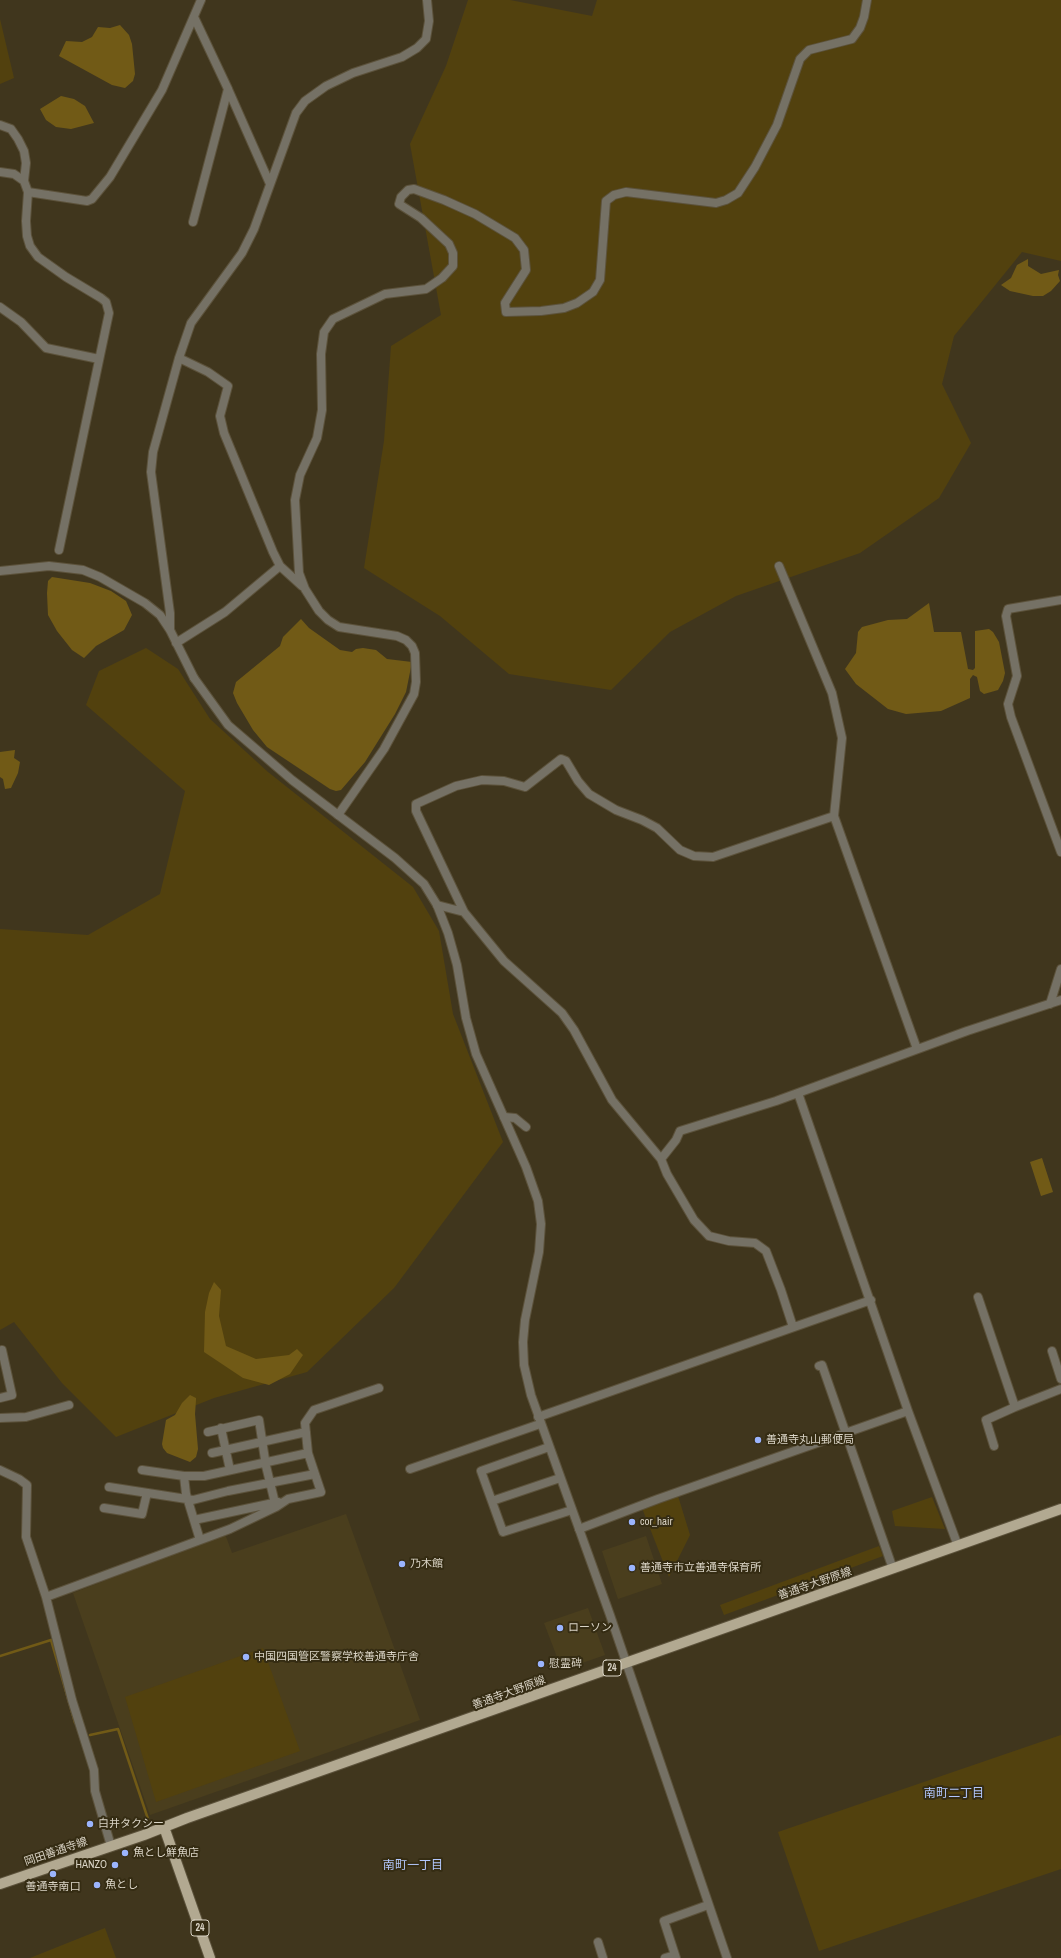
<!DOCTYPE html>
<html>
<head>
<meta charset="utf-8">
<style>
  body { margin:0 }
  canvas { display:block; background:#40361d }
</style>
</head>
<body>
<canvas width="1061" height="1958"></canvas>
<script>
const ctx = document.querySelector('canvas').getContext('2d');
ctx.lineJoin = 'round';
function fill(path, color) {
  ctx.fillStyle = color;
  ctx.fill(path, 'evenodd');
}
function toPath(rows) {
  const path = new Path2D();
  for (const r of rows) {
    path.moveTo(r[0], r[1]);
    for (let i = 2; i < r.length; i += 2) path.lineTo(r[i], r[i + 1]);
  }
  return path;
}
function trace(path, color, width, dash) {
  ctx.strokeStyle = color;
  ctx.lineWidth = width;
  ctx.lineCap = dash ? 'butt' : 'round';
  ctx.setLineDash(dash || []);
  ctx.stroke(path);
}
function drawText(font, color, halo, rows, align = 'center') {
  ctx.font = font + ' "Archivo Narrow","Noto Sans JP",sans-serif';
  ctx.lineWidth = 4;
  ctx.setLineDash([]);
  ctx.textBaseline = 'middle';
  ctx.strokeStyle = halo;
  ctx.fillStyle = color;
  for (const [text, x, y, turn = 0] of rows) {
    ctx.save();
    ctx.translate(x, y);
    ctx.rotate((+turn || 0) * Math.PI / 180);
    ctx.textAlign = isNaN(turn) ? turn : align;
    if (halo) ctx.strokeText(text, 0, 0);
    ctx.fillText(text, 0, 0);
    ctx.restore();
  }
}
fill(toPath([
  [346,1514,420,1720,150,1815,73,1593,225,1534,232,1553],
  [646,1536,662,1584,618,1599,602,1551],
  [588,1608,605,1655,562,1670,544,1623]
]), '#4a3e1d');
fill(toPath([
  [468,0,510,0,592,16,597,0,1061,0,1061,261,1022,252,954,336,942,384,971,443,939,498,860,553,736,596,670,632,611,690,509,674,440,616,364,568,384,441,391,346,441,315,410,144,446,66],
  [0,19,14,78,0,84],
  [146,648,178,669,210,719,268,772,413,887,439,931,453,1014,503,1142,394,1288,307,1372,214,1398,116,1437,62,1383,14,1322,0,1330,0,929,88,935,160,894,185,791,86,705,99,671],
  [678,1496,690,1535,669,1577,642,1508],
  [932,1497,945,1529,895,1526,892,1511],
  [879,1546,883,1556,724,1615,720,1605],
  [263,1648,300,1751,156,1802,125,1697],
  [1061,1735,1061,1869,819,1951,778,1832],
  [105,1928,116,1958,30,1958]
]), '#52410e');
fill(toPath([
  [120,25,129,35,132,44,135,74,133,81,125,88,112,85,59,56,66,41,82,42,92,37,98,27,110,28],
  [61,96,74,99,85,106,94,123,71,129,56,127,46,120,40,109],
  [1028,259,1028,266,1041,274,1059,270,1058,275,1060,281,1051,291,1043,296,1033,296,1010,291,1001,285,1011,278,1017,265],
  [52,577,90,583,111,591,126,601,132,615,124,630,96,646,84,658,72,650,57,631,48,615,47,593,48,581],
  [929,603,934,632,961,632,968,669,973,670,975,668,975,631,989,629,993,632,999,642,1005,673,1003,681,998,690,984,694,980,691,977,677,973,675,970,679,970,698,941,711,906,714,888,709,856,684,845,669,856,653,858,632,862,627,888,620,907,619],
  [301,619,309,628,340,650,352,652,356,649,363,648,376,650,387,659,412,662,406,692,395,714,365,762,341,790,336,791,330,789,267,747,253,730,237,703,233,693,236,682,280,646,283,637],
  [15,750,14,758,20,762,18,773,11,788,5,789,3,779,0,777,0,752],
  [1042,1158,1053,1192,1041,1196,1030,1162],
  [214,1282,221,1290,219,1316,226,1346,256,1359,289,1355,297,1349,303,1355,290,1374,269,1385,243,1378,204,1352,205,1312,209,1293],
  [190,1395,196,1398,196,1400,195,1414,198,1449,196,1457,190,1462,167,1453,163,1448,162,1444,166,1420,175,1415,182,1403]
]), '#715a16');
trace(toPath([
  [0,1656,51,1640,75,1723],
  [90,1735,118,1729,149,1822]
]), '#715a16', 2.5);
const minor = toPath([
  [194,17,228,89,270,184],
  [0,125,11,129,18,139,24,151,26,163,24,181,28,192,26,221,27,236,30,246,38,257,66,277,101,298,106,302,109,313,59,550],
  [0,172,14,174,24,181],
  [28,192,87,201,92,199,110,177,162,90,201,0],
  [193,222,228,89],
  [0,307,21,322,46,348,99,359],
  [179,358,208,372,228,386,220,416,224,433,273,552,280,566,302,586],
  [779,566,832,693,842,738,834,816,917,1049],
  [0,571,49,566,83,570,100,577,145,603,160,615,170,630,194,678],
  [1061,600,1008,609,1006,616,1017,676,1008,704,1011,717,1061,852],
  [170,630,170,613,151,472,153,452,179,358,191,323,242,253,254,229,296,113,305,101,326,86,353,73,402,57,417,48,426,39,429,21,427,0],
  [176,643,225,612,280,566],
  [338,815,384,749,414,694,416,682,415,653,412,646,406,640,397,636,339,627,328,620,319,611,305,589,299,573,295,500,300,475,317,438,322,410,321,354,324,332,333,319,385,294,426,289,442,278,453,266,453,253,449,244,421,218,399,204,401,197,408,190,414,189,444,200,475,214,515,238,524,250,526,270,505,303,506,312,541,311,564,308,577,303,593,292,600,280,606,201,614,195,626,192,716,203,726,200,738,193,755,167,777,125,800,59,809,50,852,39,860,28,864,17,867,0],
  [437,905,464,912],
  [1050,1004,1061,969],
  [798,1093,908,1411,958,1546],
  [504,1117,515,1118,526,1127],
  [661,1159,676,1140,680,1131,776,1101,967,1031,1061,1000],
  [978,1297,1015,1407,986,1420,994,1446],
  [793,1327,781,1290,766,1251,755,1243,729,1241,709,1236,694,1220,667,1174,661,1159,612,1100,574,1030,562,1013,504,961,464,912,416,811,416,804,456,786,482,780,504,781,525,787,561,759,566,761,578,781,589,794,616,810,642,820,657,828,680,850,694,856,713,857,834,816],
  [1052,1351,1061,1379],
  [819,1366,822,1365,893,1569],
  [0,1398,12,1395,2,1350],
  [1015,1407,1061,1389],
  [538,1417,871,1300],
  [0,1418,26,1417,69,1405],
  [221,1428,230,1470],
  [208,1432,259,1420,266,1466,275,1503],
  [549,1447,481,1471,503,1532,572,1510],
  [212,1453,306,1432],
  [410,1469,540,1424],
  [0,1470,19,1479,27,1485,26,1537,46,1597,72,1700,94,1770,95,1791,111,1846],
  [142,1470,184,1476,204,1476,308,1453],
  [184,1476,186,1494,200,1540],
  [109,1487,193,1500,228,1491,315,1474],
  [492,1501,560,1478],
  [104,1508,142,1514,147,1493],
  [194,1520,278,1502],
  [579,1529,658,1499,908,1411],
  [46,1597,230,1529,276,1507,288,1499,321,1492,308,1453,305,1423,314,1410,379,1388],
  [598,1942,603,1958],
  [665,1958,675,1955],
  [676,1958,664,1921,708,1905]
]);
const tertiary = toPath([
  [194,678,228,725,292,780,395,858,424,884,437,905,448,933,457,965,466,1018,476,1054,526,1167,538,1201,541,1224,539,1252,525,1320,523,1342,524,1365,531,1395,610,1615,727,1958]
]);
const primary = toPath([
  [164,1827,210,1958],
  [0,1884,144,1835,187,1818,1061,1509]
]);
trace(minor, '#5c523b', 10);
trace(tertiary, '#5c523b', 10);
trace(primary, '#5c523b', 12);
trace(minor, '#757165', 8);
trace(tertiary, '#757165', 8);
trace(primary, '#b2a991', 10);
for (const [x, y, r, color] of [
  [758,1440,4,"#9bb4fd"],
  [632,1522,4,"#9bb4fd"],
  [402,1564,4,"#9bb4fd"],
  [632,1568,4,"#9bb4fd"],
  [560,1628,4,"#9bb4fd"],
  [246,1657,4,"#9bb4fd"],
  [541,1664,4,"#9bb4fd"],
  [90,1824,4,"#9bb4fd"],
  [125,1853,4,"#9bb4fd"],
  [115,1865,4,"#9bb4fd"],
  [53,1874,4,"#9bb4fd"],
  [97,1885,4,"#9bb4fd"]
]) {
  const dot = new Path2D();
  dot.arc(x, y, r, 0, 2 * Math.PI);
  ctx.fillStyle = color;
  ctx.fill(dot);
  trace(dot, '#352c13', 1.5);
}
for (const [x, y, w] of [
  [612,1668,18],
  [200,1928,18]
]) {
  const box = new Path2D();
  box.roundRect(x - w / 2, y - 8, w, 16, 3);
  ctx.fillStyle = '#352c13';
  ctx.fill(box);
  trace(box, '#dad4c6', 1);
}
drawText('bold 10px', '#dad4c6', null, [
  ["24",612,1668],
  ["24",200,1928]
]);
drawText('11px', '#dad4c6', '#352c13', [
  ["善通寺丸山郵便局",766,1440],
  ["cor_hair",640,1522],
  ["乃木館",410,1564],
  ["善通寺市立善通寺保育所",640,1568],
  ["ローソン",568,1628],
  ["中国四国管区警察学校善通寺庁舎",254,1657],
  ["慰霊碑",549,1664],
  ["白井タクシー",98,1824],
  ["魚とし鮮魚店",133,1853],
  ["HANZO",107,1865,"right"],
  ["魚とし",105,1885],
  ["善通寺南口",53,1887,"center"]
], 'left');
drawText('11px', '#dad4c6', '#352c13', [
  ["善通寺大野原線",815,1584,-19],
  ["善通寺大野原線",509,1693,-20],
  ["岡田善通寺線",56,1852,-19]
]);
drawText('12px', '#b3c7fd', '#352c13', [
  ["南町二丁目",954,1794],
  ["南町一丁目",413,1866]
]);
</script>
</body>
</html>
